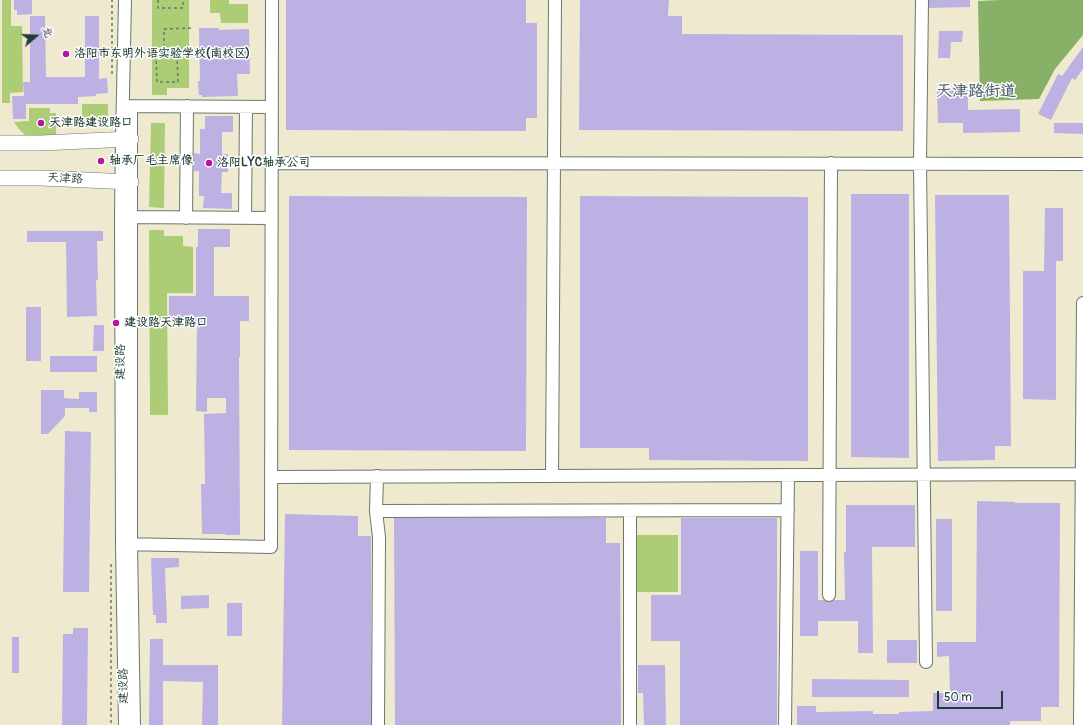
<!DOCTYPE html>
<html>
<head>
<meta charset="utf-8">
<style>
  body { margin:0 }
  #map { position:relative; width:1083px; height:725px; overflow:hidden; background:#efe9d0; font-family:Pangolin,"LXGW WenKai TC",sans-serif }
  canvas { display:block }
  .north { position:absolute; left:16px; top:16px; width:40px; height:40px; -webkit-text-stroke:3px #fff; paint-order:stroke; rotate:71deg; font-size:11px; font-weight:700; line-height:16px; text-align:center; color:#1f3d34 }
  .north::after { content:''; display:block; margin:auto; width:14px; height:18px; background:#1f3d34; clip-path:polygon(50% 0,100% 100%,50% 72%,0 100%) }
  .scale { position:absolute; left:937px; top:691px; width:66px; height:18px; box-sizing:border-box; border:2px solid #1f3d34; border-top:0; padding-left:5px; font-size:12px; line-height:14px; white-space:nowrap; color:#1f3d34; -webkit-text-stroke:3px #fff; paint-order:stroke }
</style>
</head>
<body>
<div id="map">
<canvas width="1083" height="725"></canvas>
<div class="north">北</div>
<div class="scale">50 m</div>
</div>
<script>
const ctx = document.querySelector('canvas').getContext('2d');
ctx.lineJoin = 'round';
function fill(path, color) {
  ctx.fillStyle = color;
  ctx.fill(path, 'evenodd');
}
function toPath(rows) {
  const path = new Path2D();
  for (const r of rows) {
    path.moveTo(r[0], r[1]);
    for (let i = 2; i < r.length; i += 2) path.lineTo(r[i], r[i + 1]);
  }
  return path;
}
function trace(path, color, width, dash) {
  ctx.strokeStyle = color;
  ctx.lineWidth = width;
  ctx.lineCap = dash ? 'butt' : 'round';
  ctx.setLineDash(dash || []);
  ctx.stroke(path);
}
function drawText(font, color, halo, rows, align = 'center') {
  ctx.font = font + ' Pangolin,"LXGW WenKai TC",sans-serif';
  ctx.lineWidth = 3;
  ctx.setLineDash([]);
  ctx.textBaseline = 'middle';
  ctx.strokeStyle = halo;
  ctx.fillStyle = color;
  for (const [text, x, y, turn = 0] of rows) {
    ctx.save();
    ctx.translate(x, y);
    ctx.rotate((+turn || 0) * Math.PI / 180);
    ctx.textAlign = isNaN(turn) ? turn : align;
    if (halo) ctx.strokeText(text, 0, 0);
    ctx.fillText(text, 0, 0);
    ctx.restore();
  }
}
fill(toPath([
  [2,0,11,0,11,26,22,26,23,92,10,93,10,103,2,103],
  [152,0,189,0,189,88,167,88,167,95,152,95],
  [210,0,229,0,229,4,248,4,248,23,221,23,220,13,210,13],
  [82,104,108,104,108,117,103,122,97,125,90,127,82,127],
  [29,108,50,108,50,113,56,113,56,137,25,135,18,128,14,122,29,121],
  [151,123,165,123,164,208,149,207],
  [149,230,164,230,164,236,183,236,183,246,193,247,193,293,167,293,168,415,150,415],
  [634,535,678,535,678,592,635,592]
]), '#accd76');
fill(toPath([
  [1001,0,1083,0,1083,35,1055,69,1039,99,980,101,978,1]
]), '#89b067');
fill(toPath([
  [14,0,32,0,32,14,17,15,17,10,14,10],
  [286,0,526,0,526,23,537,23,537,118,526,118,526,131,286,130],
  [580,0,669,0,668,16,682,16,682,34,903,35,903,131,579,130],
  [929,0,970,0,970,7,929,8],
  [30,16,45,16,46,77,85,77,85,16,99,16,99,79,107,78,108,93,96,94,96,96,78,97,78,104,26,104,26,119,13,119,12,96,24,96,23,82,30,82],
  [199,28,219,28,219,30,249,29,250,74,237,74,238,96,202,97,202,95,199,95,198,81,200,81],
  [939,31,963,31,962,42,951,42,950,58,938,58],
  [1083,47,1083,69,1075,80,1072,78,1051,120,1038,114,1058,74,1062,76],
  [937,90,968,90,968,110,1020,109,1020,132,963,133,963,123,938,123],
  [205,116,233,116,233,132,222,132,222,154,228,154,228,172,222,172,221,193,232,193,232,209,203,208,204,196,199,196,199,171,194,171,194,153,200,154,200,129,205,129],
  [1054,123,1083,123,1083,134,1054,133],
  [851,194,909,194,909,458,851,457],
  [935,195,1009,195,1011,446,995,446,995,460,938,461],
  [289,196,527,197,526,451,289,450],
  [580,196,808,197,808,461,649,460,649,448,580,448],
  [1045,208,1063,208,1063,261,1056,261,1056,400,1023,399,1023,271,1044,271],
  [198,229,230,229,230,247,214,247,214,296,249,296,249,321,240,321,240,357,239,357,240,535,225,535,225,534,202,534,201,484,205,484,204,414,226,413,226,398,207,398,207,412,196,411,197,321,169,321,169,296,196,296,196,247,198,247],
  [27,231,103,231,103,241,97,241,98,280,96,280,97,316,67,317,66,242,27,242],
  [26,307,41,307,41,361,26,361],
  [94,325,104,325,104,351,93,351],
  [50,356,97,356,97,372,50,372],
  [41,390,64,390,64,398,79,399,79,392,97,392,97,412,89,412,89,408,65,408,65,416,48,434,41,434],
  [65,431,91,432,89,592,63,592],
  [977,501,1015,502,1015,503,1060,503,1059,707,1041,707,1041,721,1010,721,1010,725,797,725,797,706,816,706,816,712,873,711,873,714,899,714,899,712,933,711,933,693,950,693,949,656,937,657,937,642,976,642],
  [846,505,915,505,915,547,872,547,873,653,858,653,858,621,818,621,818,636,800,636,800,551,818,551,818,600,824,600,829,602,834,600,845,600,844,552,846,552],
  [285,514,358,516,358,536,371,536,371,725,282,725],
  [394,518,606,518,606,543,620,543,621,725,395,725],
  [681,518,777,518,777,725,680,725,680,641,651,641,651,595,681,595],
  [936,519,952,519,952,611,936,611],
  [151,558,179,558,179,567,165,568,167,623,156,623,156,615,153,615],
  [209,595,209,608,181,609,181,596],
  [227,603,242,603,242,636,227,636],
  [73,628,88,628,87,725,62,725,63,634,73,634],
  [12,637,19,637,19,673,12,673],
  [150,639,163,639,163,665,218,665,218,725,202,725,203,682,163,681,163,725,149,725],
  [887,640,917,640,917,663,887,663],
  [638,665,665,665,666,725,644,725,643,693,638,693],
  [812,679,909,680,909,697,812,697]
]), '#bdb1e4');
const minor = toPath([
  [922,0,920,163,926,662],
  [123,106,272,107],
  [131,110,131,544,134,725],
  [271,163,1083,164],
  [125,217,271,218],
  [186,218,187,106],
  [245,218,246,107],
  [377,476,376,511,379,537,378,725],
  [552,476,555,0],
  [271,477,1083,474],
  [376,511,788,510],
  [123,544,271,547,272,0],
  [829,595,831,163],
  [125,725,122,544,121,217,122,140,125,0],
  [630,725,630,511],
  [785,725,788,475],
  [1080,725,1083,303]
]);
const major = toPath([
  [0,143,41,143,131,139],
  [0,178,41,178,131,182]
]);
trace(minor, '#68796b', 14);
trace(major, '#68796b', 16);
trace(toPath([
  [158,0,158,8,183,8,183,0],
  [164,57,156,57,157,82,178,82,177,57,164,57,164,29,193,28],
  [112,74,112,0],
  [111,564,111,725]
]), '#68796b', 1.5, [3, 3]);
trace(minor, '#fff', 12);
trace(major, '#fff', 15);
for (const [x, y, r, color] of [
  [66,54,4,"#b5179e"],
  [41,123,4,"#b5179e"],
  [101,161,4,"#b5179e"],
  [209,163,4,"#b5179e"],
  [116,323,4,"#b5179e"]
]) {
  const dot = new Path2D();
  dot.arc(x, y, r, 0, 2 * Math.PI);
  ctx.fillStyle = color;
  ctx.fill(dot);
  trace(dot, '#fff', 1.5);
}
drawText('bold 12px', '#1f3d34', '#fff', [
  ["洛阳市东明外语实验学校(南校区)",74,54],
  ["天津路建设路口",49,123],
  ["轴承厂毛主席像",109,161],
  ["洛阳LYC轴承公司",217,163],
  ["建设路天津路口",124,323]
], 'left');
drawText('12px', '#1f3d34', '#fff', [
  ["天津路",65,179,2],
  ["建设路",121,362,-90],
  ["建设路",124,686,-91]
]);
drawText('bold 16px', '#566672', '#fff', [
  ["天津路街道",976,92]
]);
</script>
</body>
</html>
